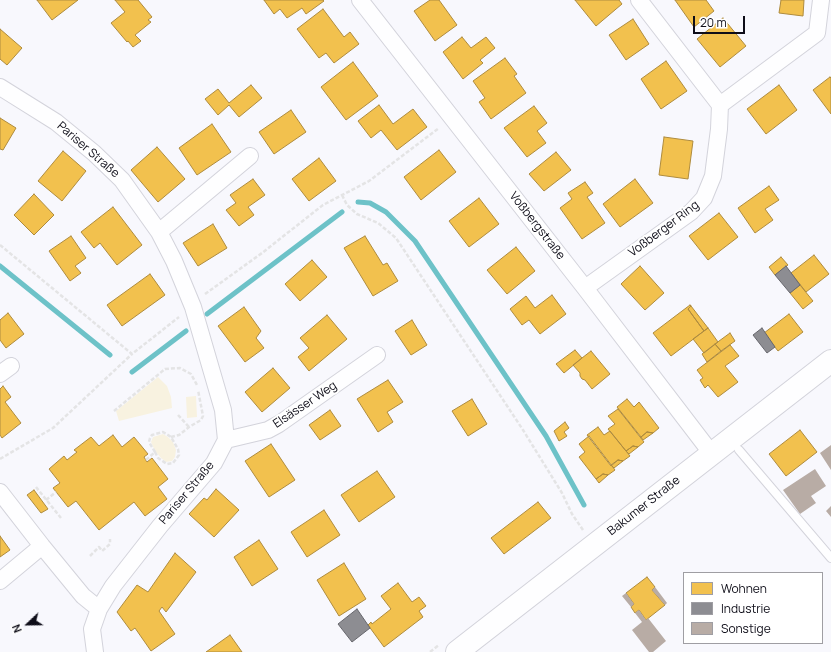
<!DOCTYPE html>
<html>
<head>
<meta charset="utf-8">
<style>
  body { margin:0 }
  #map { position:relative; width:831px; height:652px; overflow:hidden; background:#f8f8fd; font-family:Manrope,sans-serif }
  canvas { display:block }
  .legend { position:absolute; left:683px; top:572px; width:140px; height:72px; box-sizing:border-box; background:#fff; border:1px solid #9f9ea3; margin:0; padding:5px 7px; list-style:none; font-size:12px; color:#0e0d18 }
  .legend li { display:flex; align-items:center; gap:8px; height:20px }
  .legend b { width:20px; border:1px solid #9f9ea3 }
  .north { position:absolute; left:8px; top:604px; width:40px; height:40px; -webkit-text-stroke:3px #fff; paint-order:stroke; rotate:248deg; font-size:11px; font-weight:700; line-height:16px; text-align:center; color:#0e0d18 }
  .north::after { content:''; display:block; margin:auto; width:14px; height:18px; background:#0e0d18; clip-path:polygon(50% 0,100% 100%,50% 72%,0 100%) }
  .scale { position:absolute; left:693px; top:16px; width:52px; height:18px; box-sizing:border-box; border:2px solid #0e0d18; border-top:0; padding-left:5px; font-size:12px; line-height:14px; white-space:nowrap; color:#0e0d18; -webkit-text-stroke:3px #fff; paint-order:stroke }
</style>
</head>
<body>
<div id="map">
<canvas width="831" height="652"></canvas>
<ul class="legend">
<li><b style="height:11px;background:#f2c14e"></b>Wohnen</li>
<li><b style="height:11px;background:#8d8d92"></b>Industrie</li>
<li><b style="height:11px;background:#b8aca5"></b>Sonstige</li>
</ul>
<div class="north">N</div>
<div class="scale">20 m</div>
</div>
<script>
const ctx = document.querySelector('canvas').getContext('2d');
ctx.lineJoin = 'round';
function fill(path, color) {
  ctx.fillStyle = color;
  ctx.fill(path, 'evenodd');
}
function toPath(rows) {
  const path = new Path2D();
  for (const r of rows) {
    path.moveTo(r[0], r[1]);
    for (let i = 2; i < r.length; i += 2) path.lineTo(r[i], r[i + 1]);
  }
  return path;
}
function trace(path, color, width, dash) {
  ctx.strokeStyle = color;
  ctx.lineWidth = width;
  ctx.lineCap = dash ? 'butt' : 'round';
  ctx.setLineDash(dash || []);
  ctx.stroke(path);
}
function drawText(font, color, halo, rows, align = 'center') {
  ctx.font = font + ' Manrope,sans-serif';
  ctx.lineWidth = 4;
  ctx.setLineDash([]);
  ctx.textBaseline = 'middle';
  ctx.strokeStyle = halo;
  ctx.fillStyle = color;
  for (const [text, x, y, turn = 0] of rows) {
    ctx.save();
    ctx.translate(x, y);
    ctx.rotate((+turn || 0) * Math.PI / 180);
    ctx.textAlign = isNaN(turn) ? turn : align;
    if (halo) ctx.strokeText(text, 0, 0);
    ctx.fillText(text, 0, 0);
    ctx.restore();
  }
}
fill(toPath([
  [158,377,167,386,171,397,172,408,119,421,116,411],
  [196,396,197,417,187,418,186,397],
  [163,434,168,437,173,442,176,450,175,457,172,461,166,462,161,458,155,451,151,442,153,437]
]), '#f8f2e0');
const homes = toPath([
  [37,0,78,0,52,20,37,0],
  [115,0,138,0,152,17,148,20,151,22,135,35,141,41,133,47,128,41,127,42,111,23,125,12,115,0],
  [264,0,323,0,324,1,306,14,302,8,287,18,280,9,274,14,264,0],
  [430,0,439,0,457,25,435,41,414,11,430,0],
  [575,0,619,0,622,4,596,26,575,0],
  [675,0,706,0,714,11,694,27,675,0],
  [781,0,804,0,803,16,779,13,781,0],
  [323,9,344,37,350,32,359,44,334,63,326,53,319,58,297,29,323,9],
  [723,18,746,46,720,67,697,39,723,18],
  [633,19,649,44,626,60,609,35,633,19],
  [0,29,22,48,7,65,0,59,0,29],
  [462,37,471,48,486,37,495,48,480,60,483,63,463,79,443,52,462,37],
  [505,58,517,74,514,76,526,93,491,119,479,102,485,98,473,81,505,58],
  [666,61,687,91,661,109,641,79,666,61],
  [353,62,378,96,346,120,321,87,353,62],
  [830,77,831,78,831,114,813,90,830,77],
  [251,85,262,98,239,117,229,105,218,115,205,99,218,89,229,103,251,85],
  [779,85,797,110,766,134,747,109,779,85],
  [379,105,393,124,413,109,427,127,397,150,381,130,371,138,358,121,379,105],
  [534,106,547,123,537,131,546,143,527,157,504,128,534,106],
  [291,110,306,132,274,154,259,132,291,110],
  [0,118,16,128,3,150,0,149,0,118],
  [212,124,231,152,197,175,179,148,212,124],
  [664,137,693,141,688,179,659,175,664,137],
  [157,147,185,179,158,202,131,170,157,147],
  [439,150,456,172,421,200,404,177,439,150],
  [63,151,86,171,62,201,38,181,63,151],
  [556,152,571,170,544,191,529,174,556,152],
  [319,158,336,181,309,201,292,179,319,158],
  [253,179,265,195,248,207,254,215,239,226,226,210,236,203,230,195,253,179],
  [635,179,653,203,620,227,603,204,635,179],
  [585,182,593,193,587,197,605,223,582,239,560,208,572,199,568,193,585,182],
  [769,186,779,200,765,209,773,220,755,233,738,208,769,186],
  [34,194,54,215,34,235,14,215,34,194],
  [479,198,499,224,469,247,449,221,479,198],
  [113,207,142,245,117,265,100,243,94,248,81,232,113,207],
  [719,213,738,237,708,260,689,236,719,213],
  [213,224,227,248,198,266,183,243,213,224],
  [71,236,86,258,75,266,81,273,70,281,49,251,71,236],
  [365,236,383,265,387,263,398,281,373,296,344,248,365,236],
  [516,247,535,271,507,294,487,270,516,247],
  [814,255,829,274,806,292,791,273,814,255],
  [781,257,788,265,775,275,769,267,781,257],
  [312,260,327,277,300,301,285,284,312,260],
  [640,266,664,293,645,310,621,284,640,266],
  [150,274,165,295,122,326,107,305,150,274],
  [800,285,813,301,803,309,790,293,800,285],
  [552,295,566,314,540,334,529,320,522,325,510,309,526,296,535,308,552,295],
  [690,305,691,306,688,309,704,331,671,356,653,333,690,305],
  [691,306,708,328,704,331,688,309,691,306],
  [244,307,261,331,256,338,264,348,245,362,218,326,244,307],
  [8,313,24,334,6,348,0,340,0,320,8,313],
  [789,314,803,332,778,351,764,333,789,314],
  [327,315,347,339,309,371,298,357,309,348,300,338,327,315],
  [412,320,427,345,411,355,395,331,412,320],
  [708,328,718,342,704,353,693,339,708,328],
  [730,333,735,341,721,351,715,344,730,333],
  [715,344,721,351,707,362,702,354,715,344],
  [730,345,739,356,725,366,738,382,718,397,708,385,705,388,700,380,703,378,697,370,730,345],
  [575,350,582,358,564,373,556,364,575,350],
  [591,351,610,374,592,389,585,380,582,379,580,376,580,373,573,365,591,351],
  [273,368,290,388,262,412,245,392,273,368],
  [388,380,403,402,387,412,393,422,378,432,357,399,388,380],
  [3,386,11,397,5,402,21,423,2,438,0,435,0,389,3,386],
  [472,399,487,424,468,436,452,411,472,399],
  [627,399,634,407,639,402,659,428,653,433,647,432,641,437,617,407,627,399],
  [618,409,644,442,638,447,633,446,626,451,608,429,615,424,608,416,618,409],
  [330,410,341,426,320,440,309,425,330,410],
  [565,422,569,428,564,432,567,436,559,441,554,431,565,422],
  [598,427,604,435,610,431,630,456,623,461,618,460,611,466,587,435,598,427],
  [800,430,817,452,786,476,769,454,800,430],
  [647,432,653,433,643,440,641,437,647,432],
  [113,435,122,447,134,437,148,454,144,457,147,462,152,458,168,479,158,487,167,499,145,516,134,502,99,530,76,501,68,507,53,488,60,483,49,469,64,456,67,460,77,452,74,450,91,437,99,446,113,435],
  [589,436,615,470,608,475,603,474,596,479,579,457,585,452,579,444,589,436],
  [271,444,295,480,269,497,245,461,271,444],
  [633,446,638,447,629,454,626,451,633,446],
  [618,460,623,461,614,468,611,465,618,460],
  [377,471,395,497,359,522,341,495,377,471],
  [603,474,608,475,599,483,596,479,603,474],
  [216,489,239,510,214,537,189,514,204,498,207,500,216,489],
  [34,490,48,509,41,513,27,495,34,490],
  [538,502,551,518,504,554,491,538,538,502],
  [324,510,340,535,307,557,291,532,324,510],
  [0,536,10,550,0,557,0,536],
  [259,540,278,569,252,586,234,557,259,540],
  [175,553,196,572,166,612,162,607,159,611,175,634,151,651,135,628,131,631,117,612,137,585,148,592,175,553],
  [344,563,366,599,339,616,317,580,344,563],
  [647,577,655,587,652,590,665,605,646,620,639,610,635,613,631,607,634,604,626,593,647,577],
  [398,583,412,602,419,597,426,606,419,611,423,617,384,647,368,625,371,622,372,624,391,609,381,596,398,583],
  [230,635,242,652,206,652,230,635]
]);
fill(homes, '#f2c14e');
trace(homes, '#ae8b3e', 1);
const industry = toPath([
  [786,266,800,285,790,293,775,275,786,266],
  [762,328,775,347,767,353,753,335,762,328],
  [357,609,370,628,352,642,338,624,357,609]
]);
fill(industry, '#8d8d92');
trace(industry, '#67676d', 1);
trace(toPath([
  [358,202,370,203,386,212,415,241,546,436,584,505],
  [0,266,110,355],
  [207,314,342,212],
  [132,372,186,331]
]), '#6dc2c8', 5);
fill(toPath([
  [831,445,831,470,820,453],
  [815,469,826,486,811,496,816,503,800,514,783,490],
  [831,506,831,517,826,511],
  [655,587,667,603,665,605,652,590],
  [626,593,634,604,631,607,622,596],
  [639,610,646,620,648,618,666,641,653,652,649,652,632,630,642,622,635,613]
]), '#b8aca5');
const lane = toPath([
  [739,450,831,558]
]);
const street = toPath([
  [360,0,585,288,712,454],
  [639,0,720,105,817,33,821,0],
  [0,87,56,122,94,153,122,180,159,232,174,261,193,307,223,410,226,440,214,463,160,526,113,586,99,609,92,629,95,652],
  [159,232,250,156],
  [585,288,691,212,704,198,713,176,719,129,720,105],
  [0,374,11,366],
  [226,440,268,430,279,424,377,355],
  [0,492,42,546,83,596,99,609],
  [0,581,42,546]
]);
const secondary = toPath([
  [457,652,831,361]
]);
trace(lane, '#d3d3db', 10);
trace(street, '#d3d3db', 18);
trace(secondary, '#d3d3db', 24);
trace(toPath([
  [342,195,347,205,357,214,378,223,396,238,523,430,562,493,572,514,583,530],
  [0,245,132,354,179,317],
  [205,294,262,253,323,205,369,181,439,128],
  [114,411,165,369,180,368,191,374,197,385],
  [178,415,189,427],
  [171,437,179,435,189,427,201,420,203,416,198,390],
  [0,459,53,428,132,354],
  [146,460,155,452,158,458,167,464,173,463,179,455,178,449,171,437,163,432,152,435,150,438,149,442,155,452],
  [36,487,61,518],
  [46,500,56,492],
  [90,556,99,547,102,551,110,544,110,539],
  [430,652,439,645]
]), '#e4e4e5', 2.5, [4, 2]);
trace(lane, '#fefeff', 8);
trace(street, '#fefeff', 16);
trace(secondary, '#fefeff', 22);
drawText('12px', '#0e0d18', '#fff', [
  ["Pariser Straße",88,150,41],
  ["Voßbergstraße",537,226,52],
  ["Voßberger Ring",664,229,-37],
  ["Elsässer Weg",305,405,-34],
  ["Pariser Straße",187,493,-50],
  ["Bakumer Straße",644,506,-38]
]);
</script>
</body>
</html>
